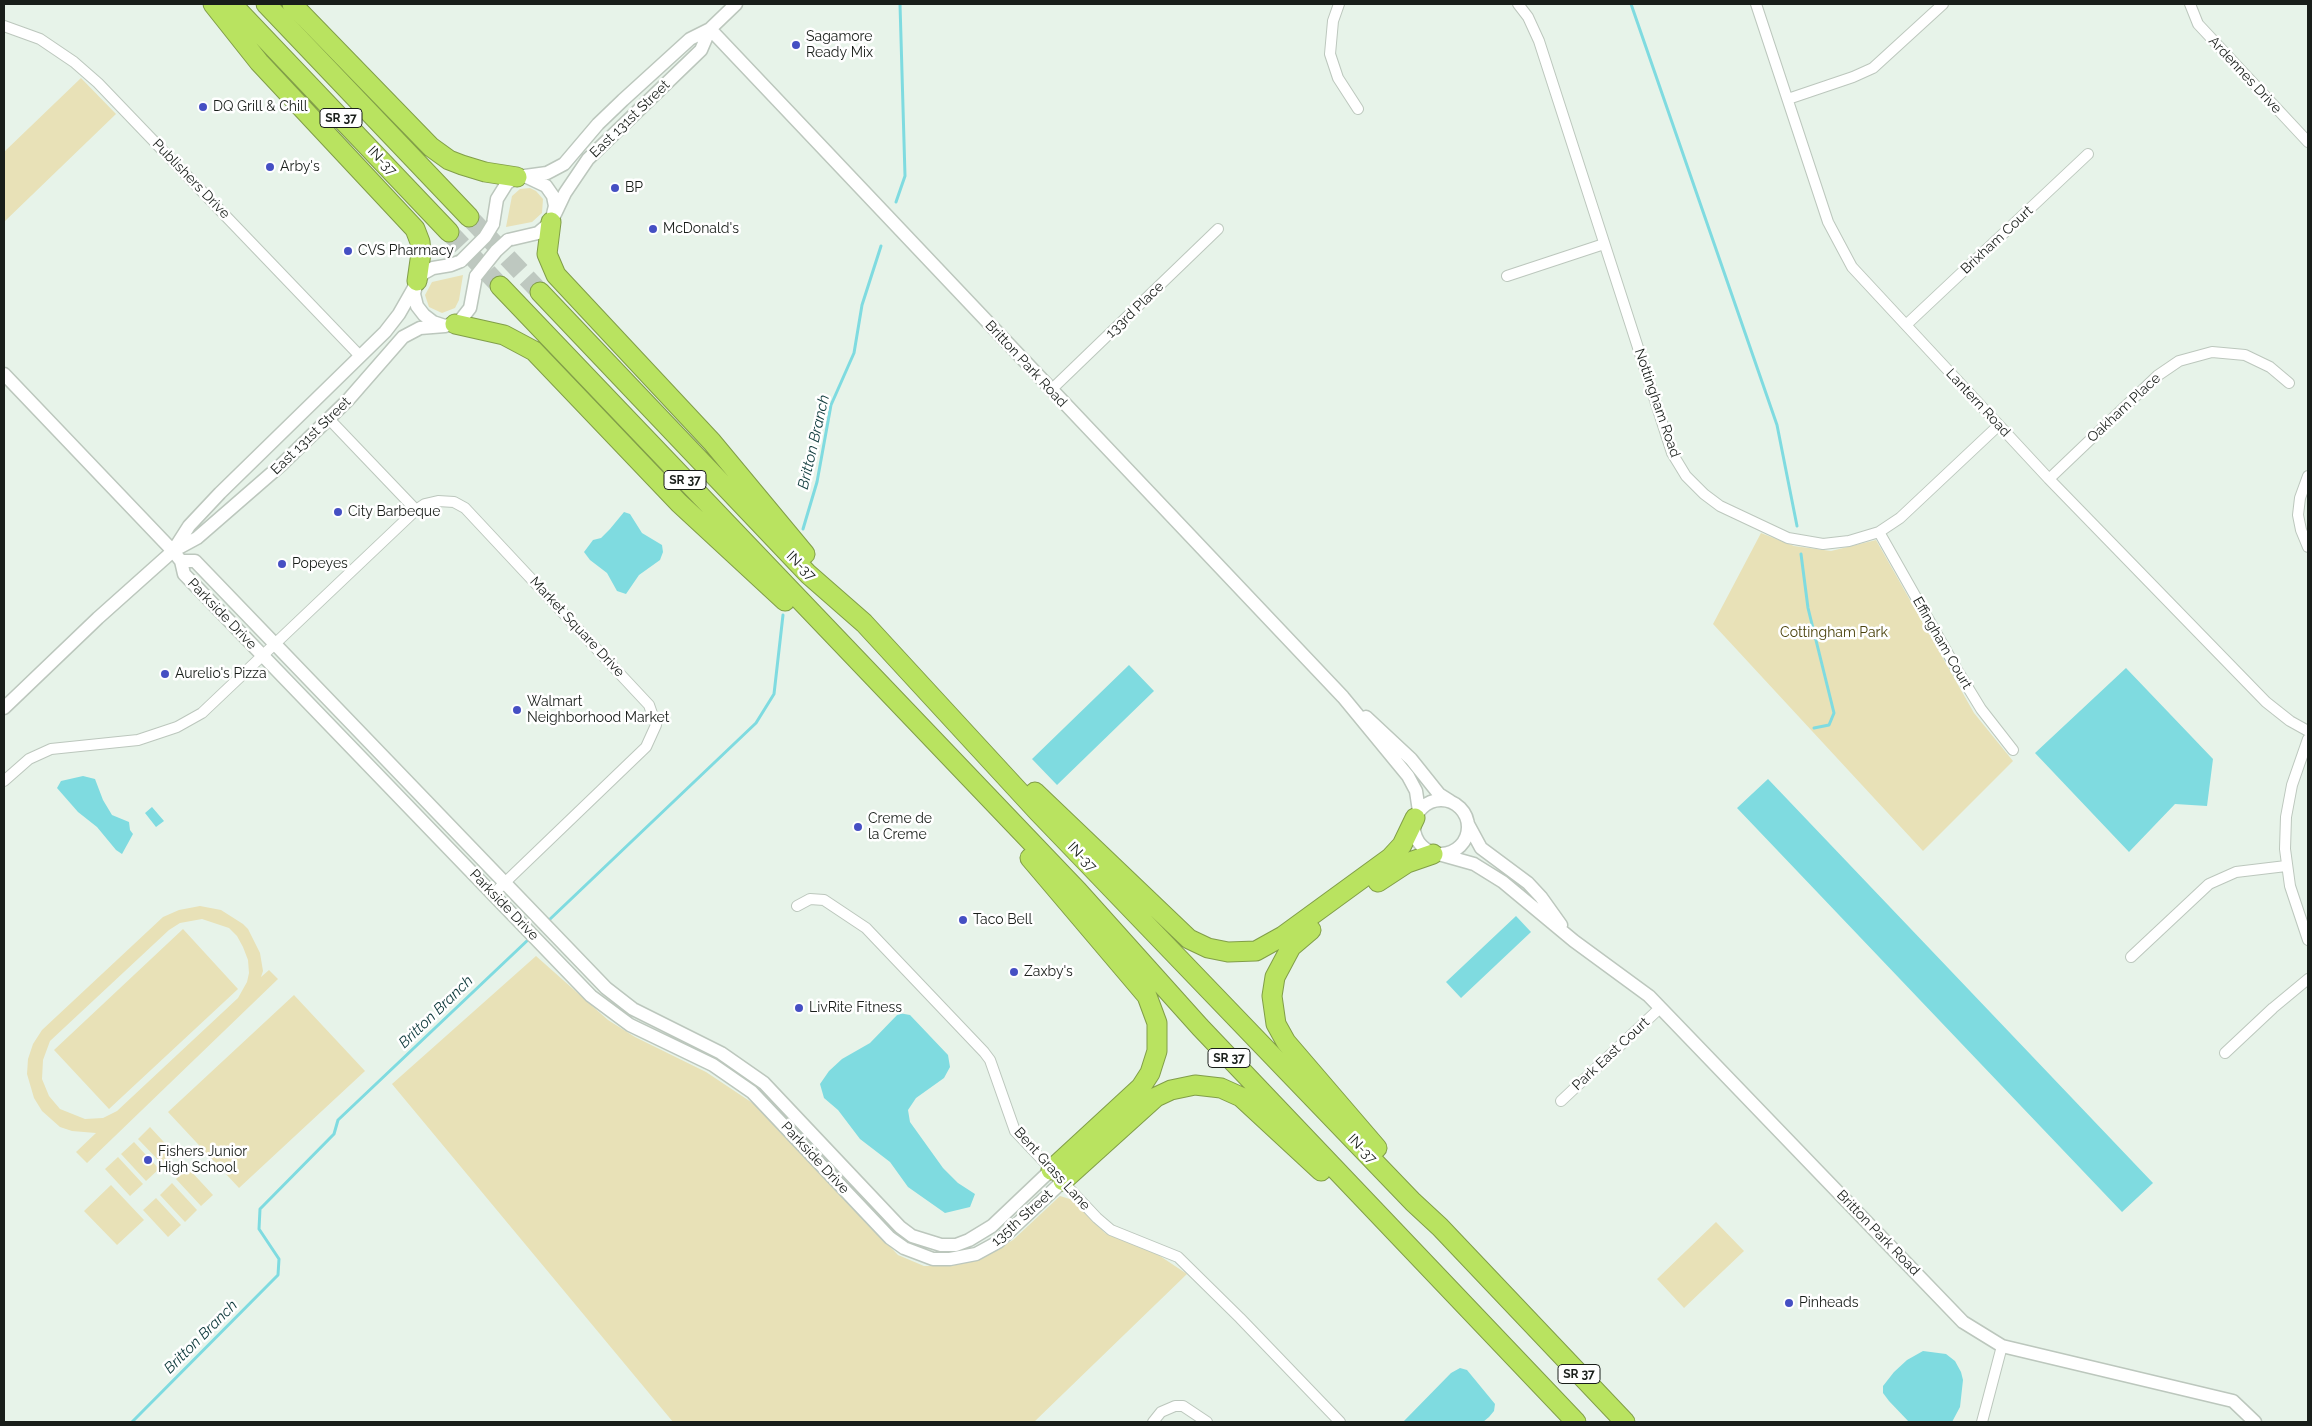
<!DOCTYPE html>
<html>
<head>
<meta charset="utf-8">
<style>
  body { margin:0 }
  #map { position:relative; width:2312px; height:1426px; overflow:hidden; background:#e7f3e9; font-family:Raleway,sans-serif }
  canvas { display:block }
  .frame { position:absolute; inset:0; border:5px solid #191e1a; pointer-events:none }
</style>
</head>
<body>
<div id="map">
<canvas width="2312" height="1426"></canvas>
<div class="frame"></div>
</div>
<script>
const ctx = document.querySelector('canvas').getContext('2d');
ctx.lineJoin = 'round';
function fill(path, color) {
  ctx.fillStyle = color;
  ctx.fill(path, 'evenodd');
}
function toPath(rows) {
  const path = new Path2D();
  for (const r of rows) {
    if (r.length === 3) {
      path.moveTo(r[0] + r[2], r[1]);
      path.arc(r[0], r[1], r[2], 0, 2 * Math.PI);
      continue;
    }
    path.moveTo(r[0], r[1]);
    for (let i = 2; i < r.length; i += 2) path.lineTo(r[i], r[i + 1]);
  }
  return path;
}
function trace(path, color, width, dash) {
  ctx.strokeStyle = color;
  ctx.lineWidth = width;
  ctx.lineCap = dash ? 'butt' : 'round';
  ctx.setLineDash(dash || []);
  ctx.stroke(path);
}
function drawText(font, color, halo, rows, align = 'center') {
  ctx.font = font + ' Raleway,sans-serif';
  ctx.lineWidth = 5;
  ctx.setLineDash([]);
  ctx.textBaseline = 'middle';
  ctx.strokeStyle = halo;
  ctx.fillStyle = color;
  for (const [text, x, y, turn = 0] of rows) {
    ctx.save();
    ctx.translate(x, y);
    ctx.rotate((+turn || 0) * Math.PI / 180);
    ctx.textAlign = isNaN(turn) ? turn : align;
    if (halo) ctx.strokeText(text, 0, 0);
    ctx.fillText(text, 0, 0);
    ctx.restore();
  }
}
fill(toPath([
  [81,78,116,114,4,222,4,152],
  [530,188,536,191,543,199,542,213,532,222,506,227,512,196,520,189],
  [463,275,459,300,455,308,442,313,429,307,425,295,432,282],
  [1761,533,1794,546,1831,551,1876,540,1974,713,2013,761,1923,851,1713,624],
  [200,906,221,910,243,924,248,929,260,953,263,971,261,977,269,970,278,979,87,1163,76,1152,96,1133,72,1131,60,1127,42,1111,34,1098,27,1074,28,1059,33,1044,42,1030,163,917,179,910],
  [202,919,229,928,237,936,243,947,248,960,249,973,247,982,238,998,117,1111,103,1118,85,1119,60,1109,49,1096,42,1079,43,1060,50,1041,169,930,180,923],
  [183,929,238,989,109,1109,54,1050],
  [536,956,608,1020,635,1037,706,1072,760,1108,898,1255,924,1266,951,1266,978,1260,1013,1240,1060,1196,1073,1200,1105,1233,1154,1252,1187,1274,1034,1422,673,1422,392,1084],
  [294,995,365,1071,239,1188,168,1112],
  [150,1127,175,1154,163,1165,138,1139],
  [134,1142,159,1169,146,1181,121,1154],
  [118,1157,143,1184,130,1196,105,1169],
  [188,1168,213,1195,201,1206,176,1179],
  [172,1183,197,1210,185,1222,160,1195],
  [111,1185,144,1220,117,1245,84,1211],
  [156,1198,181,1225,168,1237,143,1210],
  [1716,1222,1744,1251,1684,1308,1657,1279]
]), '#e8e1b7');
fill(toPath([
  [624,512,630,514,642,533,662,545,663,552,660,560,639,575,626,594,617,591,607,573,590,560,584,552,593,540,601,538,610,529],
  [1129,665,1154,691,1057,785,1032,759],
  [2126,668,2213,759,2207,806,2175,804,2129,852,2035,753],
  [83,776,95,779,103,800,112,815,129,822,130,830,133,834,122,854,116,850,97,827,78,812,57,788,61,781],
  [1768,779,2153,1183,2122,1212,1737,808],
  [152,807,164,821,156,827,145,813],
  [1516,916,1531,932,1461,998,1446,982],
  [899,1013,910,1015,948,1055,950,1067,944,1078,916,1098,908,1110,910,1122,943,1168,958,1183,975,1194,970,1207,945,1213,908,1187,890,1162,860,1139,838,1110,824,1098,820,1084,829,1071,842,1059,870,1043],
  [1923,1351,1946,1354,1955,1361,1961,1372,1963,1380,1960,1407,1952,1422,1909,1422,1889,1401,1883,1393,1883,1386,1894,1372,1907,1360],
  [1460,1368,1467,1370,1495,1404,1494,1411,1489,1417,1483,1422,1403,1422,1451,1373]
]), '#7fdbe0');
trace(toPath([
  [1631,4,1777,425,1797,526],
  [896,202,905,176,900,4],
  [803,529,817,482,831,405,854,353,862,305,881,246],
  [1801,554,1808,608,1834,713,1829,725,1814,728],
  [548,921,756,723,774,694,783,615],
  [132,1422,278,1275,279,1259,259,1229,260,1209,334,1134,338,1120,530,938]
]), '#7fdbe0', 3);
trace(toPath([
  [469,217,540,292],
  [449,232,500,286]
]), '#bec8c0', 19, [19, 9]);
const minor = toPath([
  [1339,4,1333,21,1330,54,1338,78,1358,109],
  [1518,4,1528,17,1539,41,1672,453,1686,476,1704,494,1720,506,1788,538,1823,544,1849,541,1879,532,1900,518,1999,425],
  [1756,4,1828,222,1852,267,2049,479,2266,702,2290,721,2308,731],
  [2190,4,2198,24,2308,142],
  [4,26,40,39,74,62,98,83,360,356],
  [1788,99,1853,77,1873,68,1943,4],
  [1507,276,1604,244],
  [1906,325,2088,154],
  [1051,390,1218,229],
  [329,419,416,510],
  [2308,476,2300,498,2298,515,2301,530,2308,547],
  [2049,479,2157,376,2179,361,2212,352,2245,355,2270,367,2289,383],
  [1879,532,1956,668,1981,709,2013,750],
  [2308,739,2292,785,2286,817,2285,849,2290,886,2308,940],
  [4,781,29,759,51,749,138,740,177,727,202,713,416,510,425,504,438,501,454,502,465,508,649,705,656,725,646,747,493,894],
  [797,906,810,899,824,900,866,928,984,1052,990,1060,1015,1131,1097,1218,1111,1230,1178,1257,1240,1318,1340,1422],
  [2131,957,2209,884,2236,872,2286,866],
  [2225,1053,2273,1008,2308,979],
  [1561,1101,1660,1008],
  [1153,1422,1161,1412,1175,1406,1183,1406,1207,1422],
  [1982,1422,2002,1346]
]);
const tertiary = toPath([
  [710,29,1343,697,1408,776,1416,791,1419,811],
  [525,176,547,173,564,164,598,124,623,100,690,39,710,29,736,4],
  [555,214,565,193,588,159,701,50,710,29],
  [493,224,497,199,507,183,517,177,525,176,546,186,553,196,555,206,551,222,538,233,508,240],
  [461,261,451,265,433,268,424,273,417,281,414,294,417,306,424,315,433,322,445,326,459,322,470,308,476,276],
  [4,374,173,551,181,561,184,574,591,996,630,1025,713,1065,752,1092,890,1238,904,1248,933,1259,950,1259,976,1254,998,1242,1063,1181],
  [173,551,189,526,220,493,385,332,399,314,415,286],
  [181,561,195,561,606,988,633,1009,721,1053,764,1083,900,1227,912,1236,941,1245,956,1245,969,1240,992,1226,1051,1170],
  [4,708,98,618,173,551,197,538,281,465,348,400,403,337,420,328,445,326],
  [1366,717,1411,759,1439,794,1450,801],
  [1441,827,27],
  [1468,824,1481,848,1528,883,1541,897,1561,925],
  [1442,855,1474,864,1503,882,1574,941,1649,996,1963,1322,2002,1346,2233,1401,2255,1422]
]);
const motorway = toPath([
  [213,4,259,62,415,229,420,242,421,253,417,281],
  [232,4,449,232],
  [266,4,469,217],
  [292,4,431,147,449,160,462,165,485,172,517,177],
  [551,222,547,254,556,275,712,442,805,554],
  [500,286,1078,891,1200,1027,1576,1422],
  [540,292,808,574,864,623,1038,812,1413,1202,1440,1227,1625,1422],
  [455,324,504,335,534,351,679,503,785,601],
  [1035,792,1189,939,1208,948,1228,952,1256,951,1283,936,1390,858,1402,845,1415,818],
  [1030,858,1147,996,1157,1023,1157,1051,1150,1073,1141,1087,1051,1170],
  [1378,882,1407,863,1433,854],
  [1311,930,1291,947,1275,977,1272,996,1276,1024,1286,1042,1377,1148],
  [1063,1181,1156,1097,1171,1090,1195,1085,1221,1088,1241,1097,1321,1171]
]);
trace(minor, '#bcc7bd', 12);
trace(tertiary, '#bcc7bd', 15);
trace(motorway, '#819e48', 21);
trace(minor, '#fff', 10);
trace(tertiary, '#fff', 12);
trace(motorway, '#b9e360', 19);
const tertiaryBridge = toPath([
  [461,261,485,237,493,224],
  [476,276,496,251,508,240]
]);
trace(tertiaryBridge, '#bcc7bd', 15, []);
trace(tertiaryBridge, '#fff', 12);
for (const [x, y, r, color] of [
  [796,45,5,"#454fc3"],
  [203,107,5,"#454fc3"],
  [270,167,5,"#454fc3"],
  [615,188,5,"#454fc3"],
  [653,229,5,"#454fc3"],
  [348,251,5,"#454fc3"],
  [338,512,5,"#454fc3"],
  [282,564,5,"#454fc3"],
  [165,674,5,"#454fc3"],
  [517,710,5,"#454fc3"],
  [858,827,5,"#454fc3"],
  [963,920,5,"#454fc3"],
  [1014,972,5,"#454fc3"],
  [799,1008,5,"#454fc3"],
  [148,1160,5,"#454fc3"],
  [1789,1303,5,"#454fc3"]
]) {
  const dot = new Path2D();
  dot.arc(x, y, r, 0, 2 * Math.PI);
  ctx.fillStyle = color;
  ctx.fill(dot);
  trace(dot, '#fff', 2);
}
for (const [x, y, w] of [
  [341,118,42],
  [685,480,42],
  [1229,1058,42],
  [1579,1374,42]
]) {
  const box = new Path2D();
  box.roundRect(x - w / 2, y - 9.5, w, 19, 4);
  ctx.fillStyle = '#fff';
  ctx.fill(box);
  trace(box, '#191e1a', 1);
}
drawText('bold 12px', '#191e1a', null, [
  ["SR 37",341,118],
  ["SR 37",685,480],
  ["SR 37",1229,1058],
  ["SR 37",1579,1374]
]);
drawText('14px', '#191e1a', '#fff', [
  ["Sagamore",806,37],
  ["Ready Mix",806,53],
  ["DQ Grill & Chill",213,107],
  ["Arby's",280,167],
  ["BP",625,188],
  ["McDonald's",663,229],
  ["CVS Pharmacy",358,251],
  ["City Barbeque",348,512],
  ["Popeyes",292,564],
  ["Aurelio's Pizza",175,674],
  ["Walmart",527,702],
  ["Neighborhood Market",527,718],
  ["Creme de",868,819],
  ["la Creme",868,835],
  ["Taco Bell",973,920],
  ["Zaxby's",1024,972],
  ["LivRite Fitness",809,1008],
  ["Fishers Junior",158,1152],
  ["High School",158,1168],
  ["Pinheads",1799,1303]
], 'left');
drawText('14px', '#191e1a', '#fff', [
  ["Ardennes Drive",2245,75,47],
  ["East 131st Street",630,119,-44],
  ["IN-37",382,161,46],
  ["Publishers Drive",191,179,46],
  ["Brixham Court",1997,240,-43],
  ["133rd Place",1135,310,-44],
  ["Britton Park Road",1026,364,47],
  ["Nottingham Road",1657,403,71],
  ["Lantern Road",1978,403,47],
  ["Oakham Place",2124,408,-43],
  ["East 131st Street",311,436,-44],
  ["IN-37",801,566,45],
  ["Parkside Drive",222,614,46],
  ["Market Square Drive",577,627,47],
  ["Effingham Court",1942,643,60],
  ["IN-37",1082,857,46],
  ["Parkside Drive",504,905,46],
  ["Park East Court",1611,1054,-43],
  ["IN-37",1362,1149,46],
  ["Parkside Drive",815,1158,47],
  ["Bent Grass Lane",1052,1169,48],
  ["135th Street",1022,1218,-42],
  ["Britton Park Road",1878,1233,46]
]);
drawText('14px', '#4b430d', '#fff', [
  ["Cottingham Park",1834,633]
]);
drawText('italic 15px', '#0f3b3d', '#fff', [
  ["Britton Branch",814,442,-77],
  ["Britton Branch",436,1012,-44],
  ["Britton Branch",201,1337,-45]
]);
</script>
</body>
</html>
